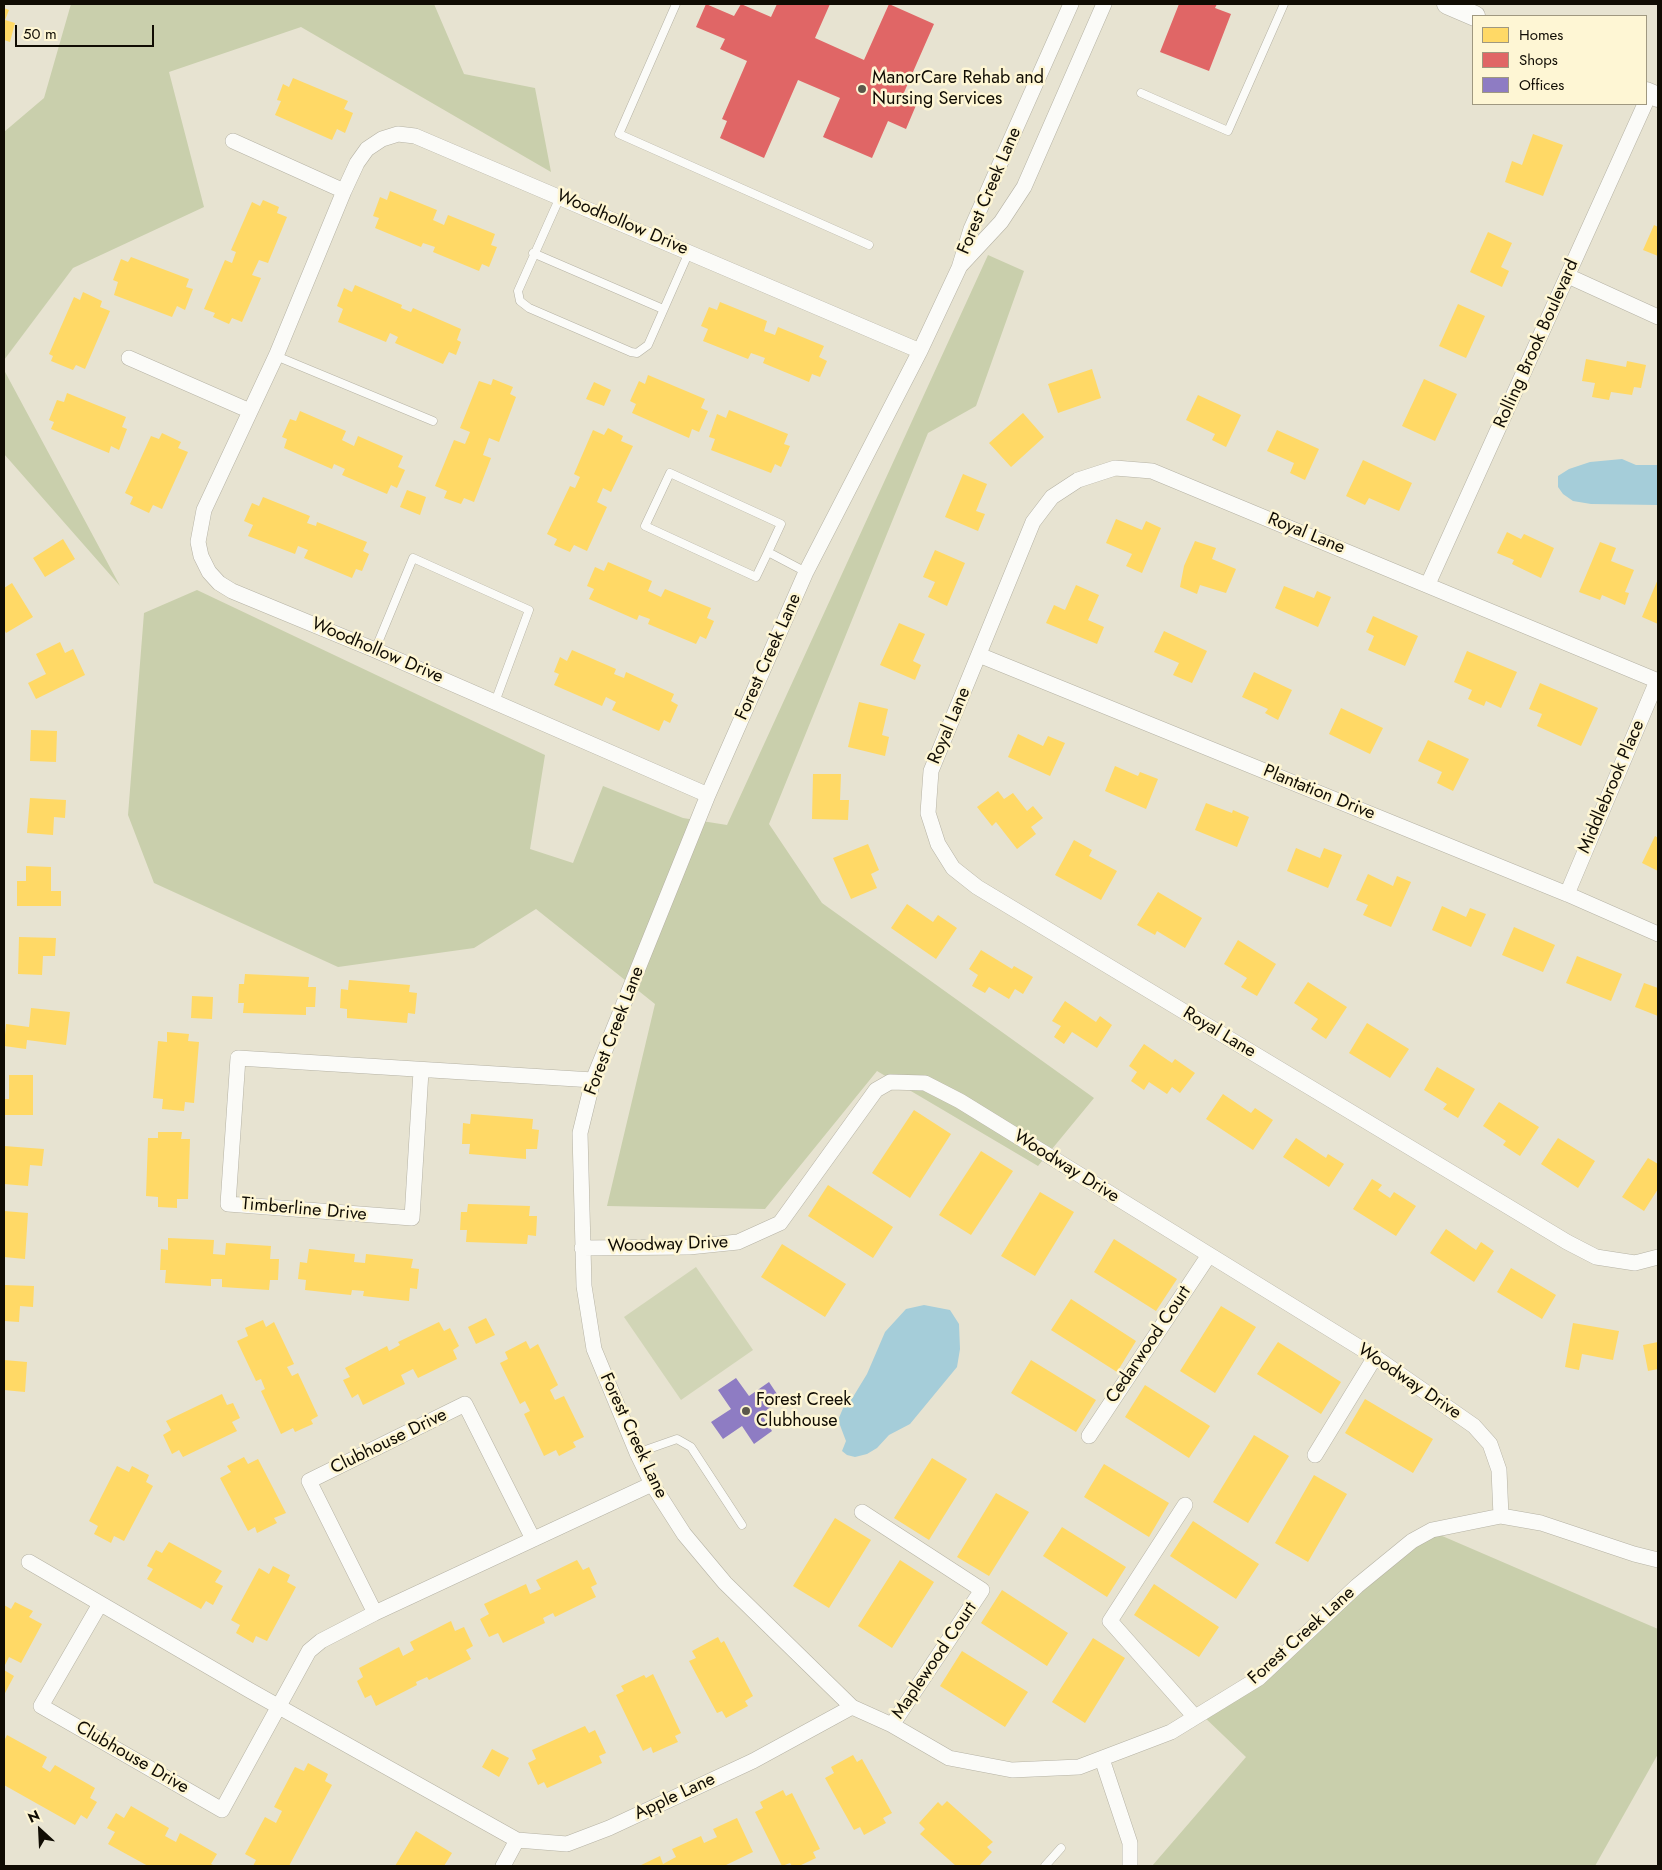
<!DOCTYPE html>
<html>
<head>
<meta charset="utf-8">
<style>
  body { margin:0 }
  #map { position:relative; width:1662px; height:1870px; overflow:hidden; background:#e7e3d1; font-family:Jost,sans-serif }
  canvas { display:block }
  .frame { position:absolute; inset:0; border:5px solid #100c03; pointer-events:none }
  .legend { position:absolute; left:1472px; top:15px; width:175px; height:90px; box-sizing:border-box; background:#fef6d4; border:1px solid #9f9880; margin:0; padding:6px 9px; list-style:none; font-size:15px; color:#100c03 }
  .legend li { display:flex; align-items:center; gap:10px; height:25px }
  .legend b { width:25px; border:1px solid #9f9880 }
  .north { position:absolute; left:15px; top:1805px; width:50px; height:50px; -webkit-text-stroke:4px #fef6d4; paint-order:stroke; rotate:335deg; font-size:14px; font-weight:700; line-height:20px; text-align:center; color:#100c03 }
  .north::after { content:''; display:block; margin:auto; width:18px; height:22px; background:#100c03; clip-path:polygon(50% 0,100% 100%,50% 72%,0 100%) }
  .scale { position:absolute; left:15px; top:25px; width:139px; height:22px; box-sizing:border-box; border:2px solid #100c03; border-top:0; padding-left:6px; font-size:15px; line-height:18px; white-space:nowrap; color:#100c03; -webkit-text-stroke:4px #fef6d4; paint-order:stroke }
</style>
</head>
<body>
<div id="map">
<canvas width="1662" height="1870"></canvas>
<div class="frame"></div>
<ul class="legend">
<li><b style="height:14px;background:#ffd966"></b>Homes</li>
<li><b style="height:14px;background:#e06666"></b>Shops</li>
<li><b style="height:14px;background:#8e7cc3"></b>Offices</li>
</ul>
<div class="north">N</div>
<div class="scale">50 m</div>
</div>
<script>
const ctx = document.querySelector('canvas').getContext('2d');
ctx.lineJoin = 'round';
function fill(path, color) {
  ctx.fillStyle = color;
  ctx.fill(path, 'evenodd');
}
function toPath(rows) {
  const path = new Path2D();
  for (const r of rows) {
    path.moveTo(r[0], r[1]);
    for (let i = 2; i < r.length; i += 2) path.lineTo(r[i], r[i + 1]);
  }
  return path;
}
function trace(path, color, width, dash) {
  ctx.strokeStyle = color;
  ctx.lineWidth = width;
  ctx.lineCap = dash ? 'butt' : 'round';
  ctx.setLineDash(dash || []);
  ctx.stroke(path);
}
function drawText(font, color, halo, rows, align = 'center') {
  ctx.font = font + ' Jost,sans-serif';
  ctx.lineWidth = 5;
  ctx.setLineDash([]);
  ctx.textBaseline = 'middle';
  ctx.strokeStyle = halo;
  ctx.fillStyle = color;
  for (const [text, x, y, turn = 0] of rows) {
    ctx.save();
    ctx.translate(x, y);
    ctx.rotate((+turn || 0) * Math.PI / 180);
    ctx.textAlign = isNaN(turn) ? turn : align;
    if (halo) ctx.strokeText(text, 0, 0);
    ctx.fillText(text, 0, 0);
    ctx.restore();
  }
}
fill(toPath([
  [696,1267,753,1350,681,1400,624,1317]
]), '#d1d5b6');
fill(toPath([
  [71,4,434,4,464,74,535,88,551,172,301,27,169,72,204,207,73,268,4,360,4,132,44,98],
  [988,255,1024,271,976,406,928,433,769,824,822,903,1094,1098,1038,1166,877,1071,765,1209,607,1206,655,1004,536,909,474,948,338,967,154,883,128,815,144,613,197,590,545,755,530,849,573,863,603,786,683,818,727,825],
  [4,370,120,586,4,454],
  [1426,1529,1658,1629,1658,1754,1595,1866,1152,1866,1246,1757,1201,1714]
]), '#c9cfac');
fill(toPath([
  [1622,459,1636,465,1658,465,1658,505,1591,504,1573,501,1563,494,1558,487,1558,476,1569,469,1590,462],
  [924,1305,950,1310,959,1324,960,1349,957,1367,910,1424,889,1435,877,1448,867,1454,855,1457,847,1455,842,1451,846,1441,838,1420,844,1406,853,1397,867,1374,885,1332,906,1309]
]), '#a5cdd9');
fill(toPath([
  [4,8,9,10,5,20,15,23,10,42,4,40],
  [293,78,348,101,344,109,353,113,345,133,337,129,332,140,275,115,281,101,277,100,283,84,289,87],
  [1533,134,1563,145,1543,196,1505,182,1512,161,1522,165],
  [390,191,437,210,433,220,444,225,448,215,495,234,491,245,497,247,489,267,482,264,479,271,433,252,435,247,423,243,421,247,375,228,379,218,373,216,380,197,387,200],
  [263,200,279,207,277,213,287,217,268,263,259,260,252,275,261,278,242,322,232,318,229,324,213,317,215,313,204,309,225,260,232,263,236,252,231,250,252,202,260,206],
  [1654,225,1658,227,1658,256,1643,250],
  [1488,232,1512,243,1501,267,1509,271,1502,287,1470,272],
  [131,257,189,279,186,287,193,289,185,310,177,306,172,317,114,295,118,282,113,280,121,259,128,262],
  [355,285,402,305,401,308,411,312,413,308,461,329,457,340,461,342,456,355,449,352,443,364,395,343,398,337,390,333,386,342,338,322,343,309,337,306,344,288,352,292],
  [83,292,102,301,100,307,110,311,85,369,76,365,73,370,51,361,53,356,49,354,74,297,80,300],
  [720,302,767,321,764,331,775,335,778,327,824,346,819,357,827,361,820,377,812,374,809,382,763,363,765,358,751,353,748,359,703,341,708,329,701,326,709,307,717,310],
  [1458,304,1485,316,1466,358,1439,346],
  [1586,359,1626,367,1627,361,1646,365,1641,388,1634,387,1632,395,1611,392,1609,400,1592,397,1595,383,1582,381],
  [1092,369,1101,398,1058,413,1048,384],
  [648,375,705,399,701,408,708,411,699,432,692,429,689,438,632,413,636,404,630,401,639,381,645,384],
  [493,379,513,387,510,394,516,397,499,442,489,438,483,455,491,458,474,502,464,498,461,504,444,498,447,491,435,486,454,440,465,444,470,432,460,428,479,381,491,385],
  [1424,379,1457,394,1435,441,1402,426],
  [594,382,611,390,604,406,586,399],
  [67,393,126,417,122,427,127,429,119,450,111,446,109,453,51,429,54,422,49,420,57,400,64,402],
  [1198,395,1241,415,1226,447,1212,440,1215,434,1186,420],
  [729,410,788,434,784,444,790,446,781,467,775,464,771,473,711,450,715,439,709,437,717,414,726,418],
  [300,411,346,431,342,440,354,446,358,436,403,456,398,467,405,470,397,488,391,485,387,494,342,475,345,469,334,464,332,469,284,448,287,439,282,437,290,419,296,421],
  [1023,413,1044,437,1011,467,989,443],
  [608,428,623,436,621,441,633,446,611,492,603,488,597,502,607,507,587,551,574,545,570,552,554,545,557,539,547,534,570,486,575,488,580,477,574,474,593,430,604,435],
  [1277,430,1319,449,1305,480,1290,473,1294,463,1267,451],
  [162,433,181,442,178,448,188,452,162,509,153,505,149,513,130,504,133,497,125,493,151,436,159,439],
  [1363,460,1412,483,1399,511,1369,498,1365,505,1346,496],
  [963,474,987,484,976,511,985,514,978,531,945,517],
  [407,490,426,497,420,515,400,507],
  [263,497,310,516,307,523,316,526,317,522,367,542,363,551,369,554,362,571,356,569,352,578,304,558,308,550,298,546,295,554,248,536,253,525,244,521,252,503,259,506],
  [1116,519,1142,530,1146,521,1161,528,1142,573,1126,566,1132,554,1106,543],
  [1507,532,1521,539,1524,534,1554,548,1541,578,1512,564,1514,560,1497,553],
  [63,539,75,559,45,577,33,558],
  [1195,541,1216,548,1212,559,1236,569,1226,593,1200,585,1197,594,1180,587,1184,566],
  [1600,542,1616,548,1611,561,1634,570,1625,592,1629,593,1625,605,1602,595,1600,600,1579,592],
  [935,550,965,563,947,606,928,597,935,582,923,577],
  [608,562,652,581,648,591,661,597,665,589,711,608,707,618,714,621,706,639,700,636,696,644,648,624,650,619,639,615,637,620,589,599,594,589,587,586,595,567,604,571],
  [1658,579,1658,624,1642,617],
  [12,583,33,617,6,633,4,629,4,588],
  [1076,585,1099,595,1088,620,1104,627,1097,644,1046,623,1054,605,1065,610],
  [1284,586,1314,598,1317,591,1331,597,1318,627,1275,608],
  [1373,616,1418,636,1405,666,1368,650,1374,636,1366,632],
  [899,623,925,634,913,661,921,665,915,680,880,665],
  [1164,631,1207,651,1192,683,1173,675,1179,663,1154,652],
  [60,642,65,653,73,649,85,675,36,699,28,683,46,674,36,654],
  [572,650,616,669,614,674,624,678,626,672,674,694,671,701,678,705,670,723,664,720,659,731,612,710,616,702,606,697,602,706,554,685,559,674,554,672,560,657,567,661],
  [1467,651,1517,672,1501,708,1486,701,1484,706,1468,699,1472,690,1454,682],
  [1254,672,1292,690,1278,720,1265,713,1268,709,1242,697],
  [1540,683,1598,708,1581,746,1537,726,1542,714,1529,709],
  [859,702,888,709,882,735,889,737,885,756,848,747],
  [1341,708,1383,728,1370,754,1329,734],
  [31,730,57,731,56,762,30,761],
  [1018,734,1043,746,1048,736,1065,743,1050,776,1008,757],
  [1428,740,1469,759,1453,791,1437,783,1442,772,1418,761],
  [1115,766,1138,776,1140,772,1158,779,1146,809,1105,791],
  [813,774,841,774,840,800,849,800,848,820,812,819],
  [998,791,1004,799,1013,793,1027,811,1033,806,1043,818,1031,827,1036,834,1017,849,996,822,992,826,977,807],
  [30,798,66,800,65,818,54,817,53,835,27,833],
  [1206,803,1232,813,1233,810,1249,817,1237,847,1195,830],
  [1655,836,1658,838,1658,871,1642,863],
  [1074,840,1092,850,1089,856,1117,871,1101,900,1055,875],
  [868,844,879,870,871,874,877,888,851,899,833,858],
  [1296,848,1320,858,1324,848,1342,855,1328,888,1287,871],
  [26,866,51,867,51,891,61,891,61,906,17,906,17,881,26,881],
  [1368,874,1393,886,1397,876,1411,882,1391,927,1363,915,1368,905,1356,900],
  [1158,892,1202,918,1185,948,1157,931,1155,935,1137,925],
  [907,904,933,922,938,915,957,928,936,959,891,928],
  [1442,906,1466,917,1470,908,1486,914,1471,947,1432,930],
  [1514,927,1555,945,1543,972,1502,955],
  [19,937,56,938,55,956,43,956,42,975,18,974],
  [1238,940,1276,964,1257,996,1241,987,1247,978,1224,964],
  [981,950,1012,969,1014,966,1033,977,1023,994,1015,989,1009,999,989,987,985,993,972,986,978,975,969,969],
  [1577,956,1622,974,1611,1001,1566,983],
  [245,974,309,977,308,987,316,987,315,1007,306,1007,306,1015,243,1013,244,1003,238,1003,239,984,244,984],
  [349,980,410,985,409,992,417,993,415,1014,408,1013,407,1023,347,1018,347,1009,340,1008,341,989,348,990],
  [1308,982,1347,1007,1326,1039,1311,1029,1318,1019,1294,1003],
  [1644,983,1658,988,1658,1016,1635,1007],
  [192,996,213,997,212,1019,191,1018],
  [1065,1001,1096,1022,1100,1016,1112,1025,1097,1048,1072,1032,1064,1044,1054,1037,1061,1026,1052,1021],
  [31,1008,70,1012,66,1045,27,1040,26,1049,4,1046,6,1024,29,1027],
  [1367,1023,1409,1049,1390,1078,1349,1053],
  [167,1032,189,1034,188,1041,199,1042,194,1103,185,1102,184,1111,162,1109,163,1099,153,1098,158,1041,167,1042],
  [1144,1044,1172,1063,1175,1059,1195,1073,1180,1093,1172,1087,1167,1094,1149,1082,1144,1090,1131,1081,1137,1072,1129,1066],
  [1437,1067,1475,1089,1458,1118,1443,1109,1447,1104,1424,1090],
  [9,1075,33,1075,33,1115,4,1115,4,1099,9,1099],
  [1223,1094,1251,1113,1255,1108,1273,1120,1253,1150,1206,1119],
  [1499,1102,1539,1127,1520,1156,1503,1145,1506,1141,1483,1126],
  [914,1110,951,1134,910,1198,872,1173],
  [471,1114,533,1119,532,1129,539,1130,537,1149,526,1149,526,1159,469,1154,470,1144,462,1144,463,1123,470,1124],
  [158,1132,182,1132,181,1139,190,1139,188,1199,177,1199,177,1208,158,1207,158,1197,146,1196,148,1138,158,1138],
  [1296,1138,1326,1158,1328,1154,1344,1164,1329,1187,1283,1157],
  [1558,1138,1595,1161,1578,1188,1541,1164],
  [4,1146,44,1149,42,1166,30,1165,28,1186,4,1184],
  [981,1151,1013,1171,971,1235,939,1215],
  [1648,1158,1658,1164,1658,1189,1644,1211,1622,1197],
  [1372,1179,1382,1185,1378,1190,1390,1198,1394,1192,1416,1206,1396,1236,1353,1209],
  [828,1185,893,1227,873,1258,808,1216],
  [1040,1192,1074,1212,1035,1276,1001,1256],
  [468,1204,530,1206,529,1216,537,1216,536,1236,528,1235,527,1244,466,1242,467,1230,460,1230,461,1212,467,1212],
  [4,1211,28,1213,25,1259,4,1257],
  [1446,1229,1476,1250,1481,1242,1494,1251,1474,1282,1430,1253],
  [168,1238,214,1240,213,1254,225,1255,226,1243,271,1246,270,1259,279,1259,278,1280,270,1280,269,1290,222,1287,222,1279,211,1279,211,1286,165,1283,166,1270,160,1270,161,1249,168,1250],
  [1114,1239,1177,1279,1156,1311,1094,1272],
  [782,1244,846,1284,825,1317,761,1277],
  [309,1249,355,1254,354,1262,365,1263,366,1254,413,1259,411,1268,419,1269,417,1289,410,1288,409,1301,363,1296,364,1291,352,1290,351,1295,305,1290,306,1280,298,1279,300,1262,307,1263],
  [1511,1268,1556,1295,1542,1319,1497,1292],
  [4,1285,34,1286,33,1307,20,1306,19,1322,4,1321],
  [1071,1299,1136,1341,1117,1372,1051,1330],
  [1221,1306,1256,1327,1215,1393,1180,1371],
  [486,1318,495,1335,476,1344,468,1327],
  [263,1320,266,1327,274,1322,294,1364,287,1367,292,1376,298,1373,318,1416,311,1420,313,1424,295,1432,293,1428,281,1434,261,1391,265,1389,261,1379,256,1381,237,1341,248,1336,245,1328],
  [439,1322,444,1331,450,1328,459,1346,453,1350,457,1359,418,1378,413,1369,401,1375,405,1384,363,1405,358,1394,352,1398,343,1380,350,1377,345,1368,387,1346,389,1351,400,1345,398,1342],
  [1573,1323,1619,1331,1613,1360,1582,1354,1579,1370,1565,1367],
  [526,1341,530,1349,538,1344,558,1385,550,1390,555,1400,564,1396,584,1437,573,1442,576,1447,559,1456,556,1450,544,1456,524,1414,530,1411,525,1401,520,1404,500,1363,508,1359,505,1352],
  [1278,1342,1341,1382,1321,1414,1257,1374],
  [1658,1342,1658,1369,1648,1371,1643,1345],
  [4,1360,27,1362,25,1392,4,1390],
  [1031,1360,1096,1400,1076,1432,1011,1393],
  [1145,1385,1210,1426,1189,1458,1125,1417],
  [222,1394,227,1405,233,1403,240,1418,232,1422,237,1431,183,1457,179,1450,172,1454,163,1435,171,1430,166,1421],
  [1365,1399,1433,1439,1413,1473,1345,1433],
  [1254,1435,1289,1456,1248,1523,1213,1502],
  [244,1457,248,1464,258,1459,286,1513,274,1518,277,1523,257,1533,255,1527,248,1531,220,1478,231,1472,227,1466],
  [932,1458,967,1479,929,1540,894,1518],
  [1104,1464,1169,1503,1149,1537,1084,1497],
  [117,1466,129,1472,132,1466,149,1475,146,1482,153,1486,124,1541,114,1536,111,1543,94,1534,98,1526,89,1521],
  [1314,1475,1347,1494,1308,1562,1275,1543],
  [996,1493,1029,1512,989,1576,957,1557],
  [835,1518,871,1540,829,1608,793,1586],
  [1193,1521,1259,1564,1236,1599,1170,1556],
  [1062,1527,1126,1567,1107,1597,1043,1556],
  [169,1542,222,1571,215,1582,223,1586,213,1605,206,1601,201,1609,147,1579,153,1569,147,1566,156,1550,162,1553],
  [577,1560,583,1570,589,1567,597,1584,591,1587,596,1597,555,1617,553,1613,543,1618,545,1623,503,1643,498,1633,489,1637,480,1619,489,1614,484,1604,526,1584,530,1594,541,1589,536,1580],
  [900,1560,934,1582,892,1648,858,1626],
  [273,1566,290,1575,287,1582,296,1587,267,1641,256,1636,253,1643,236,1633,240,1625,231,1620,259,1568,269,1574],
  [1154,1584,1219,1627,1199,1657,1134,1615],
  [1002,1590,1068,1633,1047,1666,981,1623],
  [15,1602,33,1611,29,1617,42,1624,21,1663,9,1657,4,1667,4,1605,11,1609],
  [451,1621,455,1631,464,1627,473,1646,466,1650,471,1659,429,1680,427,1677,416,1682,417,1685,376,1706,371,1695,365,1698,357,1681,363,1677,359,1668,399,1647,403,1656,414,1650,410,1642],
  [718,1637,721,1643,724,1641,753,1696,745,1701,748,1706,726,1718,722,1711,717,1713,689,1661,696,1658,692,1651],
  [1093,1638,1125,1658,1085,1723,1052,1702],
  [962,1651,1028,1692,1005,1727,940,1686],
  [4,1670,14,1676,4,1695],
  [653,1674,681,1733,675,1736,678,1742,653,1753,651,1747,643,1751,616,1695,624,1691,621,1686,644,1675,646,1678],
  [585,1726,589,1733,595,1730,606,1753,599,1756,602,1763,547,1788,544,1782,538,1785,528,1763,536,1759,532,1750],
  [7,1735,47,1757,42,1767,50,1772,55,1765,95,1788,90,1798,97,1802,87,1819,81,1815,75,1825,4,1785,4,1741],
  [492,1749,509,1758,499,1777,482,1767],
  [853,1755,857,1762,862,1759,892,1813,883,1818,886,1823,864,1835,860,1827,854,1830,825,1778,834,1773,831,1767],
  [308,1763,328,1774,325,1781,332,1785,289,1866,253,1866,256,1860,245,1854,265,1817,276,1823,282,1811,274,1807,295,1767,304,1771],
  [783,1790,786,1796,792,1793,820,1849,813,1852,816,1858,799,1866,792,1866,790,1863,782,1866,755,1812,763,1808,760,1802],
  [947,1801,993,1842,987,1847,992,1852,979,1866,956,1866,920,1834,925,1829,919,1823,938,1802,942,1806],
  [131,1806,169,1828,165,1836,176,1842,180,1833,217,1854,211,1864,215,1866,148,1866,108,1844,115,1832,107,1828,116,1813,124,1818],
  [737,1818,753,1852,724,1866,639,1866,660,1856,663,1864,676,1857,672,1849,701,1836,704,1843,717,1837,713,1829],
  [416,1831,452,1853,444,1866,395,1866]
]), '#ffd966');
fill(toPath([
  [706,4,734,16,741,4,771,17,777,4,830,4,815,38,864,60,889,4,934,24,902,97,917,103,906,129,888,121,872,158,823,137,840,98,798,80,764,158,720,138,727,121,722,119,747,61,720,49,725,39,696,27],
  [1179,4,1217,4,1215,8,1231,14,1209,71,1160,52]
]), '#e06666');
fill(toPath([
  [736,1378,749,1396,769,1382,781,1400,761,1414,772,1431,754,1444,742,1426,723,1439,711,1422,731,1409,718,1390]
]), '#8e7cc3');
const service = toPath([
  [676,4,619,134,869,245],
  [1141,93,1228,131,1284,4],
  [560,197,518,291,520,301,529,308,631,352,637,353,648,345,689,252],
  [533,253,663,309],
  [276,356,433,421],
  [768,552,756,577,645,526,670,473,781,524,768,552,806,572],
  [375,650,413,558,529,610,495,702],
  [637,1453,677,1439,691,1447,742,1525],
  [1045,1866,1061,1848]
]);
const minor = toPath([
  [1071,4,971,229,959,268,920,351,806,572,708,795,593,1080,580,1133,584,1286,594,1349,637,1453,652,1484,684,1534,725,1583,852,1707,892,1725,949,1758,1012,1770,1079,1767,1171,1732,1259,1678,1357,1586,1412,1541,1432,1530,1501,1516,1541,1523,1634,1554,1658,1560],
  [233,141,344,191,357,163,367,149,382,139,398,134,415,136,920,351],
  [344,191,276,356,204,510,198,542,201,556,209,572,219,583,232,591,375,650,708,795],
  [961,265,1001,222,1024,187,1104,4],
  [1568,276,1658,317],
  [129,358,250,411],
  [1428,584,1645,104],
  [979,655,1567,894,1658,934],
  [1658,681,1152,471,1115,468,1078,480,1052,497,1033,522,931,771,928,813,938,844,953,868,977,887,1567,1242,1596,1257,1635,1263,1658,1257],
  [1567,894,1657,681],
  [421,1071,412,1218,228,1204,238,1058,593,1080],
  [582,1248,689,1247,738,1242,780,1223,876,1090,890,1082,925,1083,960,1101,1375,1357,1474,1426,1490,1444,1499,1470,1501,1516],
  [1089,1436,1209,1255],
  [1315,1455,1375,1357],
  [1185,1505,1110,1621,1195,1717],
  [862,1512,982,1590,892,1725],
  [29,1562,249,1690,517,1840],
  [100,1604,41,1706,222,1810,309,1651,321,1641,375,1613,652,1484],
  [375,1613,309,1481,465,1404,533,1539],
  [1102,1759,1130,1843,1130,1866],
  [503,1866,517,1840,567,1844,609,1828,753,1761,852,1707]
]);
const tertiary = toPath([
  [1447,4,1475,16],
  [1646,92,1658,97]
]);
trace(service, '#b5b2a4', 9);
trace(minor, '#b5b2a4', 16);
trace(tertiary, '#b5b2a4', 21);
trace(service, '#fbfbf8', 8);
trace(minor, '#fbfbf8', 15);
trace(tertiary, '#fbfbf8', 20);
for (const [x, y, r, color] of [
  [862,89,5,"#5b574b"],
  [746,1411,5,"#5b574b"]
]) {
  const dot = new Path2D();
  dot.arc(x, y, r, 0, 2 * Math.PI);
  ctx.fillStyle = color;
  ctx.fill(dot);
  trace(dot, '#fef6d4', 2);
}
drawText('18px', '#100c03', '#fef6d4', [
  ["ManorCare Rehab and",872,79],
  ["Nursing Services",872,100],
  ["Forest Creek",756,1401],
  ["Clubhouse",756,1422]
], 'left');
drawText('18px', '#100c03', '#fef6d4', [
  ["Forest Creek Lane",990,191,-67],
  ["Woodhollow Drive",622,223,23],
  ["Rolling Brook Boulevard",1537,344,-66],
  ["Royal Lane",1306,534,22],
  ["Woodhollow Drive",377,651,23],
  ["Forest Creek Lane",769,657,-66],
  ["Royal Lane",950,726,-67],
  ["Middlebrook Place",1612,787,-67],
  ["Plantation Drive",1319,793,22],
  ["Forest Creek Lane",615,1031,-69],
  ["Royal Lane",1219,1033,31],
  ["Woodway Drive",1066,1167,32],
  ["Timberline Drive",304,1210,5],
  ["Woodway Drive",668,1245,-2],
  ["Cedarwood Court",1149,1345,-56],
  ["Woodway Drive",1409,1382,34],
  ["Forest Creek Lane",633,1436,65],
  ["Clubhouse Drive",389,1442,-26],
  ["Forest Creek Lane",1302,1636,-42],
  ["Maplewood Court",935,1661,-56],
  ["Clubhouse Drive",132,1758,30],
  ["Apple Lane",675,1797,-25]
]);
</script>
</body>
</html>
